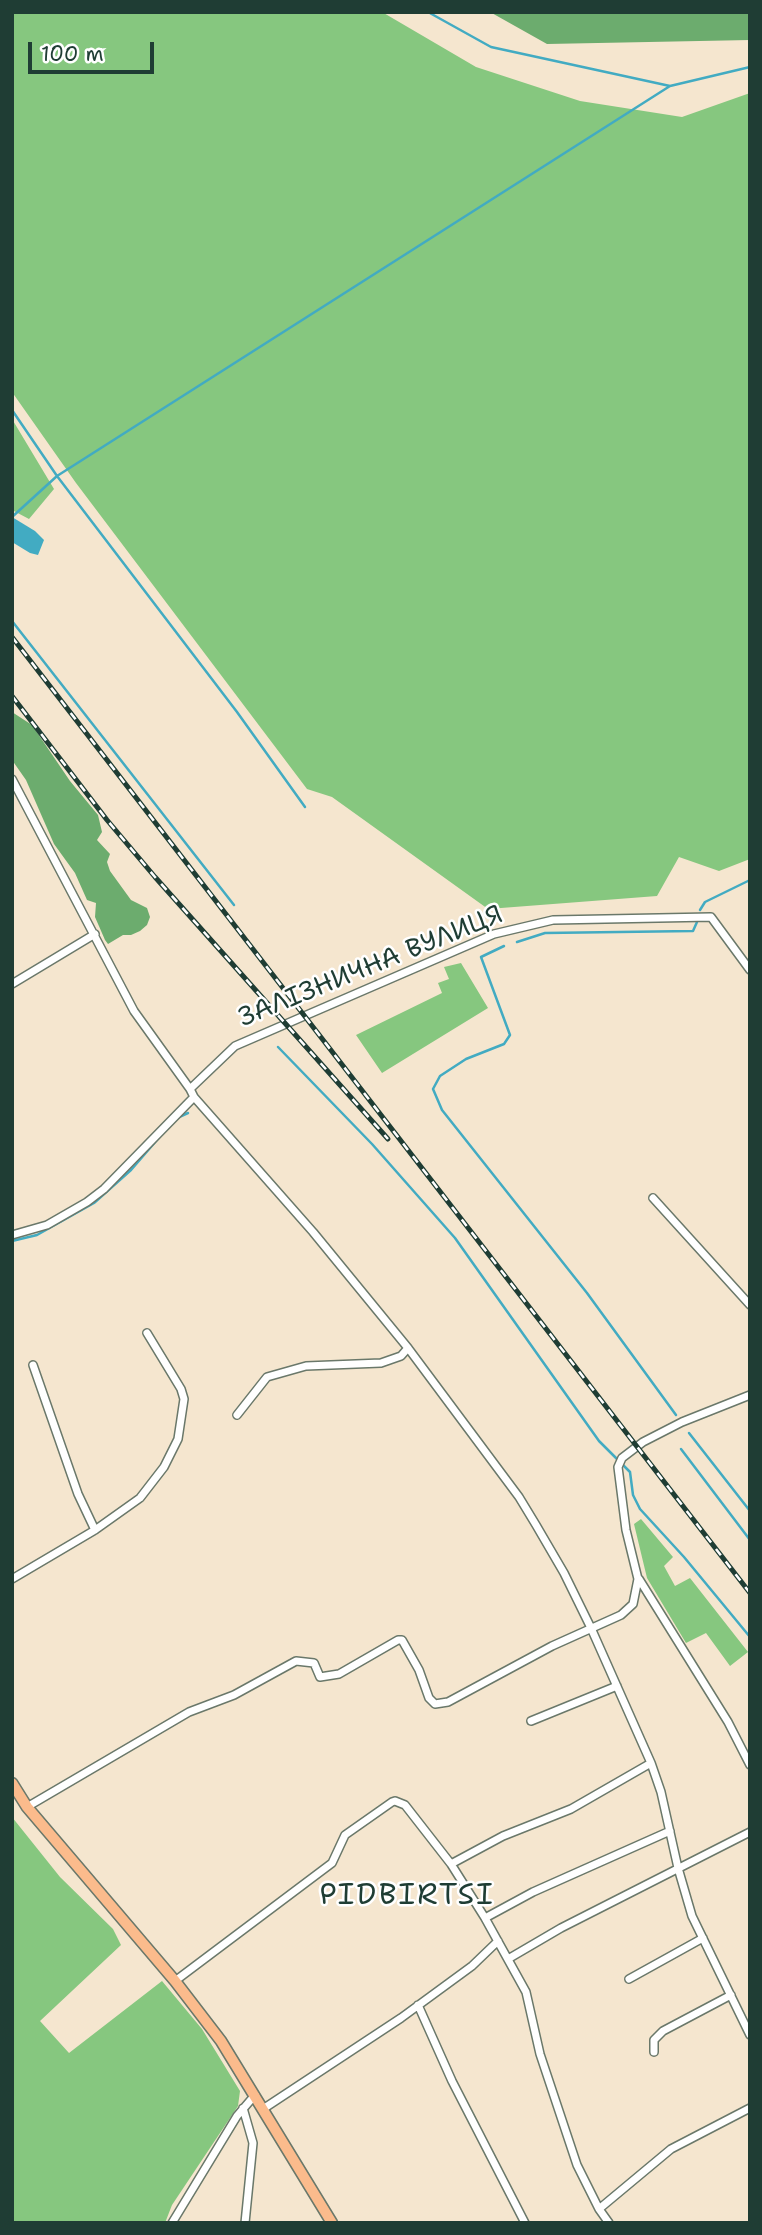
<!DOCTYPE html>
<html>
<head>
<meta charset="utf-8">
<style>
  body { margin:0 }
  #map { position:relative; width:762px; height:2235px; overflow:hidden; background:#f5e6cf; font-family:"Shantell Sans",sans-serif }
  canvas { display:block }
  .frame { position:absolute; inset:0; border:14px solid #1f3d34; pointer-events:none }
  .scale { position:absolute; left:28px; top:42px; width:126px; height:32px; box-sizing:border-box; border:4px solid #1f3d34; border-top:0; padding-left:9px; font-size:21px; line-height:24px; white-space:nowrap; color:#1f3d34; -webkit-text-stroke:5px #fff; paint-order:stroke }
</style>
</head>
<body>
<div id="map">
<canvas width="762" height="2235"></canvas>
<div class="frame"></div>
<div class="scale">100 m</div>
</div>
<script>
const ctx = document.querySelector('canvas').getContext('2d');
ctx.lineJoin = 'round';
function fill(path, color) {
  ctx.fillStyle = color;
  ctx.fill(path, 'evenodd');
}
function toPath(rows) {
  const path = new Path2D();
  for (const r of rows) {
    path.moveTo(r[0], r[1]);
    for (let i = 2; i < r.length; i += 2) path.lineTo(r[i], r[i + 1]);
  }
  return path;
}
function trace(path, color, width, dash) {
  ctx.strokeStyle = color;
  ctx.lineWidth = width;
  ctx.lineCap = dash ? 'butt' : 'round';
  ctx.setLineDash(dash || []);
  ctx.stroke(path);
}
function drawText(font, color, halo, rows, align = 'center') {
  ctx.font = font + ' "Shantell Sans",sans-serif';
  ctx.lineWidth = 5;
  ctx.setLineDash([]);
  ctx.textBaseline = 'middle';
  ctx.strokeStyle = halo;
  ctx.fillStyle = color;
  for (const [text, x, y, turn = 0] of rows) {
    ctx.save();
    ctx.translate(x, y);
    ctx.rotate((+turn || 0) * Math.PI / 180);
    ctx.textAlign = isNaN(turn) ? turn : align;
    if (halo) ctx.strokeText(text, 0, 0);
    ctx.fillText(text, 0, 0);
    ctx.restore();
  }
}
fill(toPath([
  [12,12,382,12,476,67,580,101,682,117,750,93,750,859,719,871,679,857,657,896,488,909,332,797,307,789,76,483,12,392],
  [12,419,54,489,29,519,12,510],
  [461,963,488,1008,382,1073,356,1035,442,993,438,983,449,979,444,967],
  [641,1519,673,1557,664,1566,675,1586,690,1578,748,1652,730,1666,706,1633,686,1643,647,1578,634,1524],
  [12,1817,60,1877,113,1929,121,1945,40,2021,69,2053,162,1981,202,2029,240,2091,238,2106,172,2205,165,2223,12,2223]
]), '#86c77f');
fill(toPath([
  [490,12,750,12,750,40,547,44],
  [12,712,32,725,70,781,98,815,102,832,97,840,110,854,107,862,110,871,131,900,147,908,150,917,147,925,140,931,131,935,123,935,108,944,105,940,95,917,96,903,87,900,75,873,54,844,26,780,12,760]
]), '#6cac6e');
fill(toPath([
  [12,517,35,531,44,540,38,555,30,553,12,542]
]), '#42abc2');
trace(toPath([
  [428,12,491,47,670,86,750,67],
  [12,410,57,476,237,712,305,807],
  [12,517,57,476,670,86],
  [12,621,234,905],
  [700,910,705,902,750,880],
  [517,942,545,933,693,931,697,922],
  [504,946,481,957,510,1035,504,1044,466,1059,440,1076,433,1089,442,1110,587,1293,676,1415],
  [278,1047,372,1144,455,1238,599,1441,630,1472,633,1495,640,1509,684,1557,750,1637],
  [177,1118,188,1113],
  [12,1241,37,1235,94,1203,131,1170,163,1133],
  [689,1433,750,1511],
  [681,1449,750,1540]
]), '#42abc2', 2.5);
const minor = toPath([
  [12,779,134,1011,190,1089],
  [12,984,95,934],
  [194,1097,313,1232,408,1348,519,1497,536,1525,564,1573,591,1628,651,1763,661,1792,678,1868,692,1916,750,2035],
  [194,1097,190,1089,235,1046,494,934,553,920,711,917,750,970],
  [653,1198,750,1305],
  [12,1235,47,1225,87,1202,104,1189,194,1097],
  [33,1365,78,1494,95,1530],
  [237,1415,267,1377,306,1366,381,1363,401,1356,408,1348],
  [12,1579,95,1530,140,1498,164,1467,178,1439,184,1399,181,1389,147,1333],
  [639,1579,728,1722,750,1765],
  [531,1721,617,1686],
  [27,1807,189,1712,234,1695,296,1661,314,1663,320,1677,339,1674,398,1640,402,1640,419,1670,429,1698,435,1704,448,1702,552,1646,621,1615,633,1604,638,1579,626,1530,618,1467,622,1458,643,1442,682,1422,750,1395],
  [451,1864,503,1836,571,1809,651,1763],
  [485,1918,533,1892,670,1831],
  [508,1959,561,1928,750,1832],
  [629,1979,703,1938],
  [175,1981,332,1863,345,1835,392,1802,395,1801,405,1805,451,1864,485,1918,526,1992,540,2054,577,2165,599,2209,609,2223],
  [418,2005,452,2081,525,2223],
  [654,2052,654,2040,663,2031,731,1995],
  [243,2108,253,2143,245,2223],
  [263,2109,401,2018,472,1966,498,1941],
  [599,2209,671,2149,750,2108],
  [172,2223,237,2116,255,2095]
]);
const primary = toPath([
  [12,1783,27,1807,175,1981,221,2041,332,2223]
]);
trace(minor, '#6a786a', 10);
trace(primary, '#6a786a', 13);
trace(minor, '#fff', 7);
trace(primary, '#fbbb8c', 10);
const rail = toPath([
  [12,637,750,1593],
  [12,696,107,820,155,877,388,1139]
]);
trace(rail, '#1f3d34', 5);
trace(rail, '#fff', 2.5, [8]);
drawText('26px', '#1f3d34', '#fff', [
  ["ЗАЛІЗНИЧНА ВУЛИЦЯ",371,967,-22]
]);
ctx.letterSpacing = '2px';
drawText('30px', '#1f3d34', '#fff', [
  ["PIDBIRTSI",407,1896]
]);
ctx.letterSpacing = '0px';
</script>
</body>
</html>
